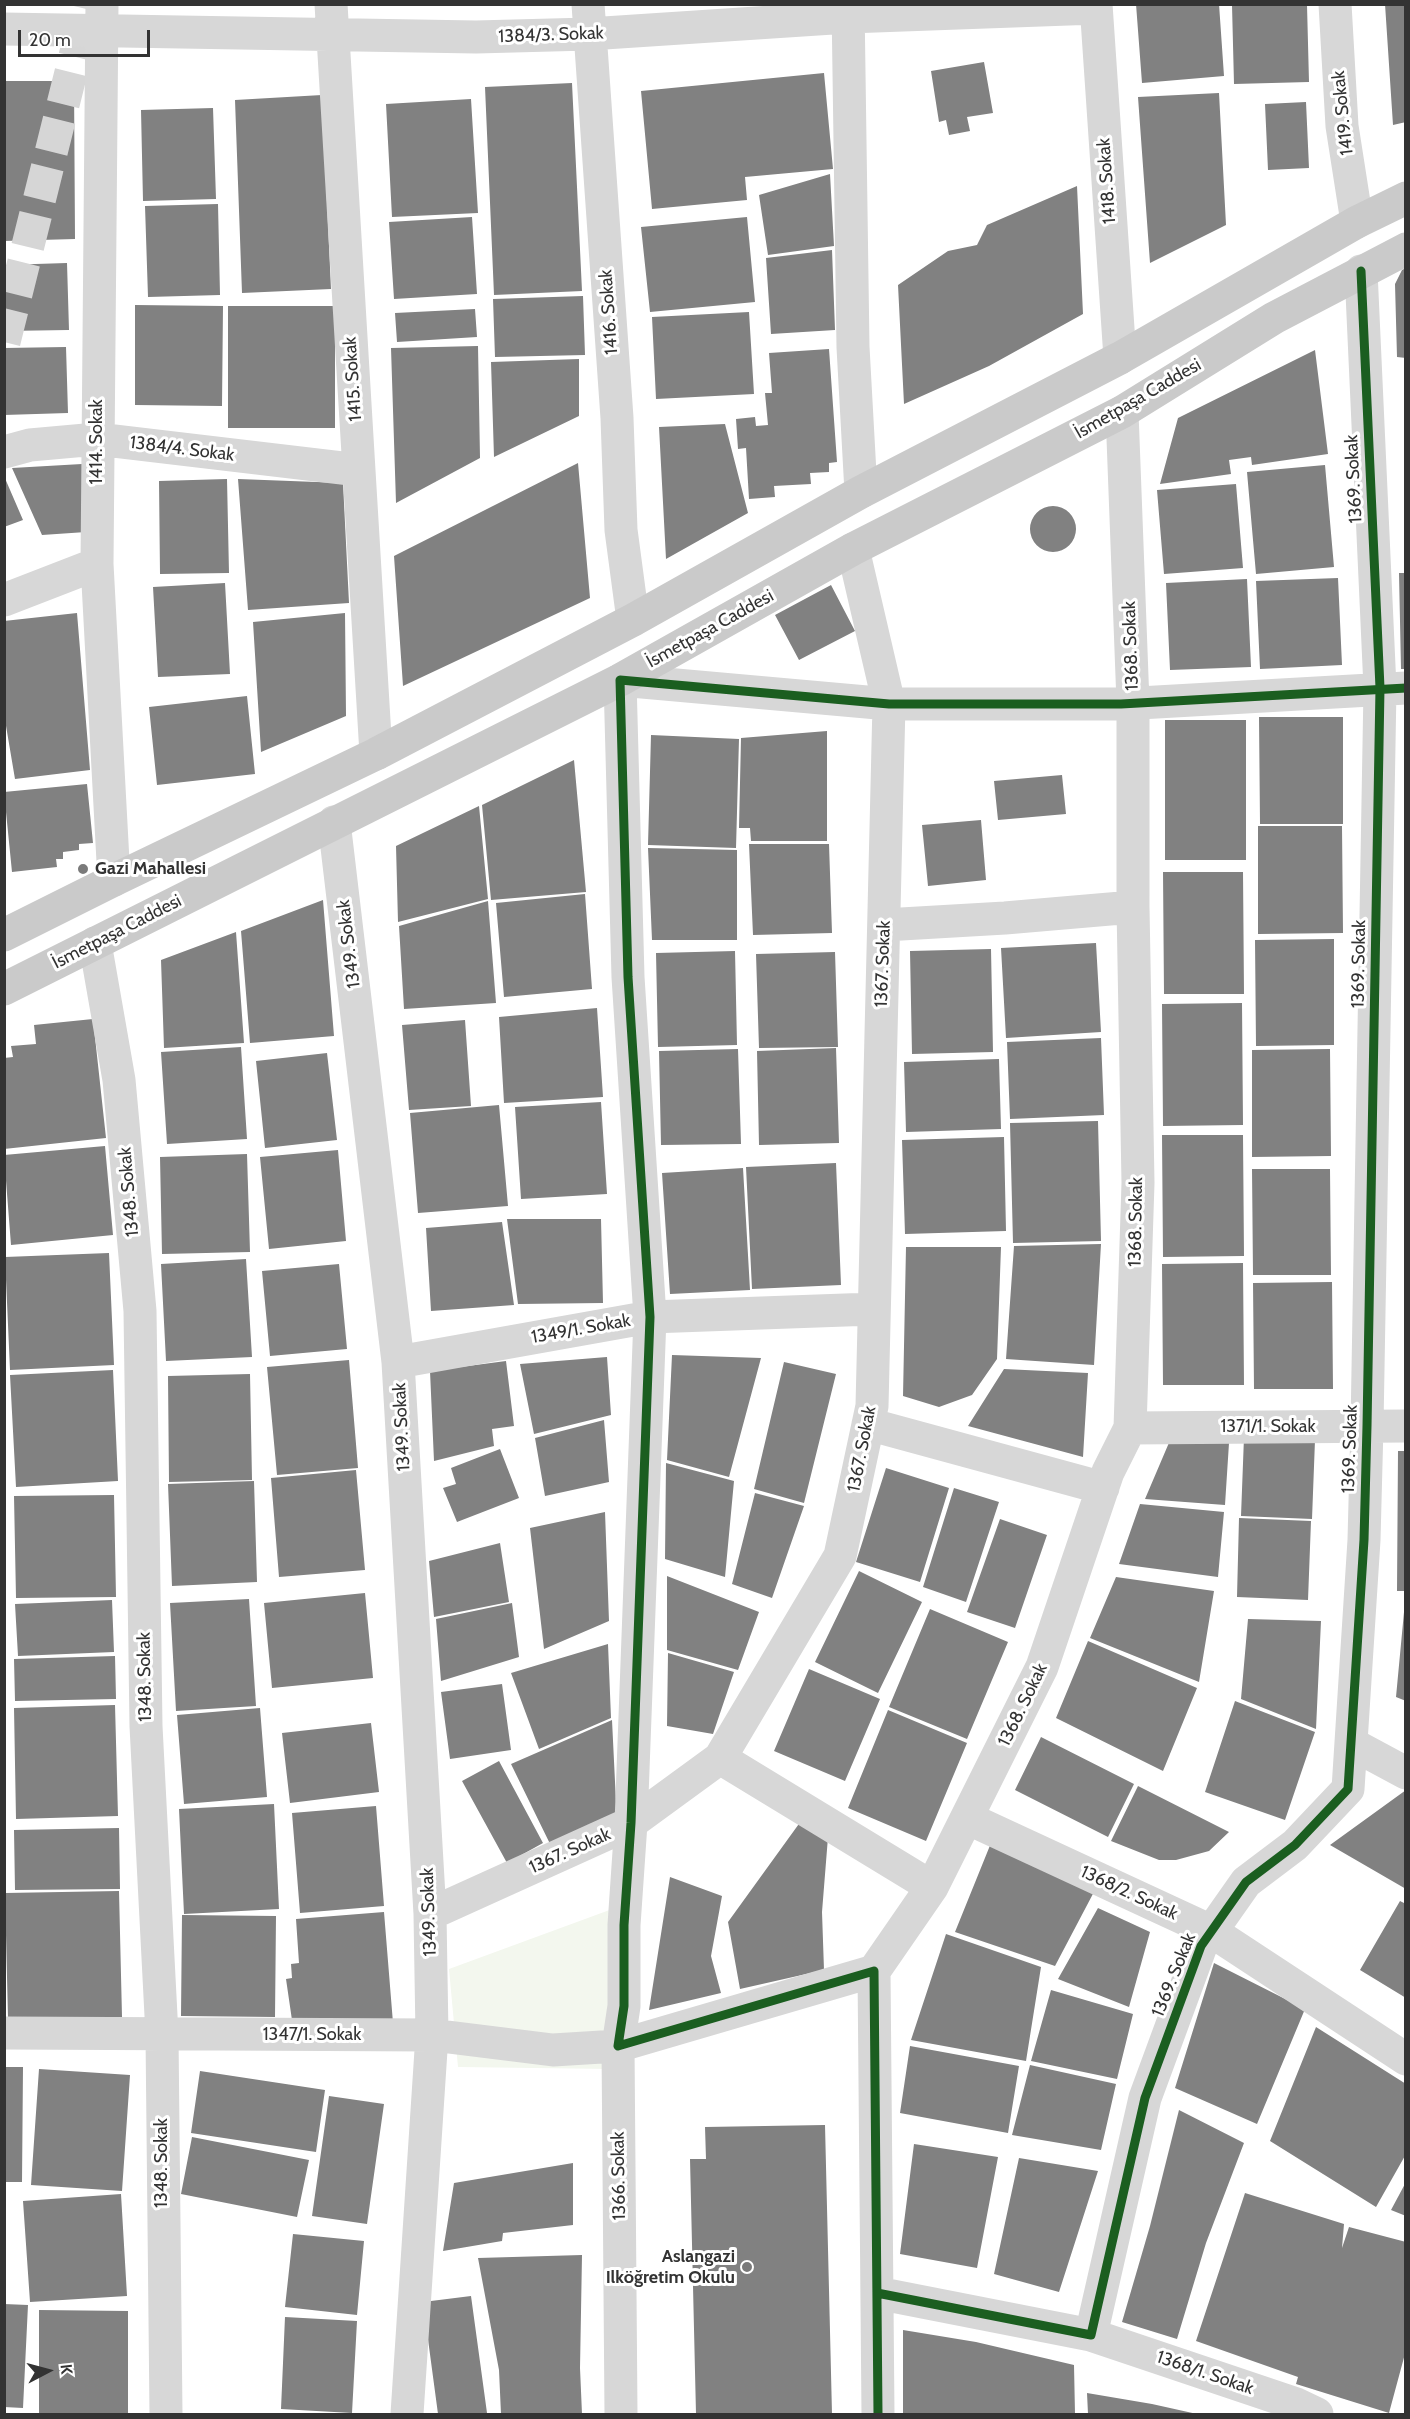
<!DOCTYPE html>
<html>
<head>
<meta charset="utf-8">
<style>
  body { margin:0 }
  #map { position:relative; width:1410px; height:2419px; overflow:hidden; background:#fff; font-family:Cabin,sans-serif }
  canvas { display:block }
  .frame { position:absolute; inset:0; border:6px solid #333; pointer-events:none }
  .north { position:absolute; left:18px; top:2341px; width:60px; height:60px; -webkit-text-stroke:4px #fff; paint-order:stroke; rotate:84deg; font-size:16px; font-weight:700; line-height:24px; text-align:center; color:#333 }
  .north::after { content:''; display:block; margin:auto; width:21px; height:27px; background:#333; clip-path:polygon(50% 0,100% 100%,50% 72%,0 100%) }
  .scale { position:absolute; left:18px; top:30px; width:132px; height:27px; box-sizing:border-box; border:3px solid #333; border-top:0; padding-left:8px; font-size:18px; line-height:21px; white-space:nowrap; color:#333; -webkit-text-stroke:4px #fff; paint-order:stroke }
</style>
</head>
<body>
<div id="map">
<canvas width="1410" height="2419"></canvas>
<div class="frame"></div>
<div class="north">K</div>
<div class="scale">20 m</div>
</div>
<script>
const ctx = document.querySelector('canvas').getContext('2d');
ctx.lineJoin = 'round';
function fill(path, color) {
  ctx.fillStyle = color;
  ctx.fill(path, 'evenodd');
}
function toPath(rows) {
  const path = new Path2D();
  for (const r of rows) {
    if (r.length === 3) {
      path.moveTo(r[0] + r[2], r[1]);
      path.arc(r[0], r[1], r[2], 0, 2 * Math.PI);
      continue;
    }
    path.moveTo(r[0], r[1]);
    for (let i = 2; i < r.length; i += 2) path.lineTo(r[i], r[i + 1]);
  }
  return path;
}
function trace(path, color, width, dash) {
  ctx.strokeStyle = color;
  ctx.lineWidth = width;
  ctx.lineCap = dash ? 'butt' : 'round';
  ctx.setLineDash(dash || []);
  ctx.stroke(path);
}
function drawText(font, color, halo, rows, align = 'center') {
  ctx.font = font + ' Cabin,sans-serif';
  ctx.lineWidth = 6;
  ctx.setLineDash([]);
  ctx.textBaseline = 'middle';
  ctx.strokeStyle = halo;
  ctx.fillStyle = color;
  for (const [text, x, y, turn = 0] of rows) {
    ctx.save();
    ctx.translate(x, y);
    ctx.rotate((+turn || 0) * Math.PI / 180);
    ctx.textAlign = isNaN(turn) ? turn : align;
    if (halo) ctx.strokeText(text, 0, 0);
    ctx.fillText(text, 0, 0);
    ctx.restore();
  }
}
fill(toPath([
  [615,1908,609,2069,458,2067,449,1969]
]), '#f3f7ee');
fill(toPath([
  [1136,4,1219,4,1224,76,1142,83],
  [1385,4,1406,4,1406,122,1393,125],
  [1232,5,1307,5,1309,82,1234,84],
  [984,62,993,113,967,117,970,131,949,135,946,120,939,122,931,71],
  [824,73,833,169,745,177,747,200,652,209,641,91],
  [4,81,74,81,75,239,4,241],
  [572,83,582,291,494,295,485,87],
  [1219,93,1226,225,1150,263,1138,97],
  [322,95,331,289,242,293,235,100],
  [471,99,478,213,392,217,386,104],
  [1306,102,1309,168,1268,170,1265,104],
  [213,108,216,199,143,201,141,110],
  [830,174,834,246,768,255,759,195],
  [1077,186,1083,314,989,366,904,404,898,285,948,251,977,245,987,225],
  [218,204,220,295,148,297,145,206],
  [472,217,477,294,394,299,389,222],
  [747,217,755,302,650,312,641,227],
  [832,250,835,330,771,334,766,258],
  [67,263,69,330,4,331,4,265],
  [1406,268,1406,358,1397,357,1395,284,1402,270],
  [583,296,585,355,495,357,493,299],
  [135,305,223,306,222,406,135,405],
  [228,306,335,306,335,428,228,428],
  [475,309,477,337,397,342,395,313],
  [749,312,754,394,656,399,652,317],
  [478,346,480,458,396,503,391,348],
  [66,347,68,413,4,415,4,348],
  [829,349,837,462,829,463,829,472,810,473,811,484,774,486,775,497,749,499,746,448,738,449,736,419,755,417,756,426,768,425,765,393,772,393,769,353],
  [1315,350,1328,454,1252,465,1251,457,1229,460,1231,474,1160,484,1178,418],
  [579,359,579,416,494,457,491,362],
  [725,424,748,513,666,559,659,427],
  [578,463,590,598,403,686,394,556],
  [82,464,86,532,42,535,12,468],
  [1325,465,1334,567,1256,574,1247,472],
  [4,476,23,520,4,527],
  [227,479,229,573,160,574,159,481],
  [238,479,343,483,349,603,248,610],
  [1236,484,1243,568,1164,574,1157,490],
  [1053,529,23],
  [1399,573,1406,573,1406,669,1401,669],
  [1338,578,1342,665,1260,669,1256,581],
  [1247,579,1251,667,1170,670,1166,583],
  [225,583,230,674,158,677,153,587],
  [831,585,855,631,799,660,775,615],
  [77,613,90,770,15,779,4,714,4,621],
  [345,613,346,716,261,752,253,622],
  [247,696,255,774,157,785,149,707],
  [1259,717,1343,717,1343,824,1260,824],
  [1165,720,1246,720,1246,860,1165,860],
  [827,731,827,841,751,841,750,828,739,828,741,738],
  [651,735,739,739,736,848,648,845],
  [574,760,586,892,491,900,482,805],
  [1062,775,1066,814,998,820,994,781],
  [87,784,93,843,79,844,79,850,63,852,63,859,56,859,57,867,12,872,4,792],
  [479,806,488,899,398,922,396,846],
  [981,820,986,880,928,886,922,825],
  [1258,826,1342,826,1343,933,1258,934],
  [749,844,829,844,832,933,753,935],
  [648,848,737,850,737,940,652,940],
  [1163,872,1243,872,1244,994,1164,994],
  [585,894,592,989,504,997,496,903],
  [323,900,334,1036,250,1043,241,931],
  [488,901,496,1003,404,1009,399,926],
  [236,932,244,1043,164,1048,161,960],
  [1334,939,1334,1045,1256,1046,1255,940],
  [1096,943,1101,1032,1006,1038,1001,948],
  [991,949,993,1052,912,1054,910,951],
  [735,951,737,1045,658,1047,656,953],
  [835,952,838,1047,759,1048,756,954],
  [1242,1003,1243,1125,1163,1126,1162,1004],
  [597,1008,603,1097,504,1103,499,1017],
  [93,1019,106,1138,4,1149,4,1058,13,1057,11,1046,36,1044,34,1025],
  [465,1020,471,1106,409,1110,402,1025],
  [1101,1038,1104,1115,1010,1119,1007,1042],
  [241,1047,247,1139,167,1144,161,1052],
  [836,1048,839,1143,759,1145,757,1051],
  [738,1049,741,1144,661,1145,659,1051],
  [1330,1049,1331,1156,1252,1157,1252,1050],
  [327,1053,337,1140,265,1148,256,1061],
  [999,1059,1001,1129,906,1132,904,1062],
  [601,1102,607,1194,521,1199,515,1107],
  [499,1105,508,1206,418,1213,410,1113],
  [1098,1121,1101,1241,1013,1243,1010,1123],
  [1162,1135,1243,1135,1244,1256,1163,1257],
  [1004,1137,1006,1231,905,1234,902,1140],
  [105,1146,113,1235,11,1245,4,1155],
  [338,1150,346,1241,269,1249,260,1157],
  [247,1154,250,1252,162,1254,160,1157],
  [836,1163,841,1285,752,1289,746,1167],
  [743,1168,750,1290,670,1294,662,1173],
  [1252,1169,1330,1169,1331,1275,1253,1275],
  [507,1219,601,1219,603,1303,518,1304],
  [502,1222,514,1305,431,1311,426,1228],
  [1101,1244,1094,1365,1006,1359,1014,1246],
  [906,1247,1001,1247,997,1359,972,1395,939,1407,903,1396],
  [109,1253,114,1365,10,1370,5,1257],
  [246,1259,252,1357,166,1361,161,1264],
  [1243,1263,1244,1385,1163,1385,1162,1264],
  [339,1264,347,1349,270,1356,262,1271],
  [1332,1282,1333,1389,1254,1389,1253,1283],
  [672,1355,761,1358,729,1477,667,1460],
  [607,1357,611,1415,534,1434,520,1364],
  [349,1360,358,1468,277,1475,267,1367],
  [506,1361,514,1426,492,1429,494,1446,434,1461,430,1371],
  [784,1362,836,1374,804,1503,754,1489],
  [1004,1369,1088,1373,1083,1457,968,1426],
  [113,1370,118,1481,16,1487,10,1375],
  [250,1374,252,1480,169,1482,168,1376],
  [604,1420,609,1482,545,1496,535,1438],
  [1244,1437,1315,1440,1312,1519,1241,1516],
  [1171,1438,1229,1443,1225,1505,1145,1499],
  [500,1449,519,1498,457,1522,443,1488,456,1484,451,1468],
  [1398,1451,1406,1451,1406,1591,1397,1591],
  [666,1463,734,1481,725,1577,665,1559],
  [886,1468,949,1488,920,1582,856,1562],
  [356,1470,365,1570,279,1577,271,1478],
  [254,1481,257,1582,172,1586,168,1484],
  [954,1488,999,1502,966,1602,923,1587],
  [755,1493,804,1506,772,1598,732,1584],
  [114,1495,116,1597,16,1598,14,1496],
  [1140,1504,1224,1512,1218,1577,1119,1564],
  [605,1512,609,1621,544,1649,530,1528],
  [1239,1518,1311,1521,1308,1600,1237,1597],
  [1000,1519,1047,1535,1015,1628,967,1612],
  [500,1543,509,1602,434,1617,429,1561],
  [859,1571,922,1602,878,1693,815,1662],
  [667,1576,759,1612,738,1670,667,1650],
  [1116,1577,1214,1591,1199,1682,1090,1638],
  [365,1593,373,1678,272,1688,264,1603],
  [249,1599,256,1706,176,1711,170,1603],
  [112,1600,114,1652,18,1656,15,1604],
  [512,1603,519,1657,441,1681,436,1619],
  [930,1609,1008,1642,967,1739,889,1707],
  [1404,1612,1406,1612,1406,1701,1396,1697],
  [1248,1619,1321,1621,1316,1729,1241,1699],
  [1088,1641,1197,1688,1163,1771,1056,1718],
  [608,1644,611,1718,539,1749,511,1673],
  [668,1653,734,1672,713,1734,667,1726],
  [115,1656,116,1699,15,1701,14,1659],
  [809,1669,880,1699,845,1781,774,1751],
  [502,1684,511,1750,450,1759,441,1692],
  [1235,1701,1315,1732,1285,1820,1205,1792],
  [115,1705,118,1816,16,1819,14,1708],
  [260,1708,267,1797,184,1804,177,1715],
  [888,1710,967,1743,926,1841,848,1808],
  [612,1720,617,1823,553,1850,511,1764],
  [371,1723,379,1792,290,1803,282,1733],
  [1041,1737,1134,1784,1108,1837,1015,1790],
  [499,1761,543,1843,507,1863,462,1781],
  [1138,1786,1229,1832,1209,1851,1176,1860,1159,1860,1111,1841],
  [1406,1790,1406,1889,1330,1845],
  [274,1804,279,1909,184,1914,179,1809],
  [376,1806,384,1906,300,1913,292,1813],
  [801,1821,828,1837,822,1912,824,1970,740,1989,728,1922],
  [119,1828,120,1889,15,1890,14,1830],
  [991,1843,1095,1890,1055,1966,955,1932],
  [670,1877,722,1896,711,1956,721,1993,649,2010],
  [119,1891,122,2017,8,2019,5,1893],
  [1400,1901,1406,1904,1406,1998,1360,1970],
  [1098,1908,1150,1932,1129,2007,1058,1979],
  [384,1912,393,2023,293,2027,286,1979,292,1978,291,1964,299,1963,296,1919],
  [182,1915,276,1916,275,2017,181,2016],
  [946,1934,1041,1967,1026,2061,911,2040],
  [1214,1963,1305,2009,1257,2124,1175,2088],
  [1051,1990,1133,2014,1117,2079,1031,2061],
  [1316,2027,1406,2084,1406,2154,1376,2207,1270,2141],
  [910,2046,1019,2066,1008,2133,900,2113],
  [1030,2065,1116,2084,1101,2150,1012,2135],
  [4,2067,23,2067,22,2182,4,2182],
  [39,2069,130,2075,122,2191,31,2185],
  [200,2071,325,2090,316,2152,191,2133],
  [329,2096,384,2104,367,2224,312,2216],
  [1179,2110,1244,2143,1206,2243,1177,2339,1122,2322,1150,2226],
  [825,2125,832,2414,696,2414,690,2159,706,2159,705,2127],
  [192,2137,309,2160,297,2217,181,2194],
  [914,2144,998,2157,977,2268,900,2254],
  [1019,2158,1098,2171,1059,2292,994,2274],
  [573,2163,573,2225,503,2233,502,2241,443,2251,454,2183],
  [1406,2182,1406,2216,1391,2210],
  [1245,2193,1344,2224,1342,2248,1349,2227,1406,2242,1406,2350,1389,2413,1296,2384,1298,2377,1196,2341],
  [121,2194,127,2296,30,2302,23,2201],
  [293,2234,364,2241,357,2315,285,2307],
  [582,2255,580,2368,582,2414,501,2414,499,2370,478,2258],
  [471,2296,487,2413,438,2414,423,2302],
  [4,2304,28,2305,23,2408,4,2407],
  [39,2310,128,2311,128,2414,39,2414],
  [285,2317,357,2321,352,2413,281,2409],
  [903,2330,976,2342,1074,2365,1075,2414,903,2414],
  [1087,2393,1152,2404,1197,2414,1088,2414]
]), '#818181');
trace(toPath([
  [4,342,88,4]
]), '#d6d6d6', 33, [33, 16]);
trace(toPath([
  [102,4,97,564,114,880],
  [331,4,376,754],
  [588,4,617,418,621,530,633,620],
  [848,4,853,347,861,492],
  [1096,4,1120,358],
  [1335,4,1342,126,1357,222],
  [4,29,476,37,589,34,848,17,1096,8],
  [4,452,30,445,97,439,359,470],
  [4,600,97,564],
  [334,822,398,1362,430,1914,432,2035,407,2414],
  [884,925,1005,918,1133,907],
  [95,943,119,1080,140,1311,146,1726,162,2035,166,2414],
  [398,1362,650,1317,873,1309],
  [868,1424,1103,1488],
  [1130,1428,1406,1426],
  [1352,1744,1406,1773],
  [720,1758,932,1887],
  [967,1818,1211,1931,1406,2059],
  [430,1914,631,1823,720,1758,840,1556,872,1406,889,704,853,549],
  [874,1971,932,1887,1042,1667,1108,1472,1130,1428,1138,1183,1133,907,1133,703,1122,412],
  [4,2033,432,2035,553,2050,618,2046,621,2414],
  [877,2293,1091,2335,1145,2098,1201,1946,1246,1882,1295,1845,1348,1789,1364,1540,1367,1426,1380,688,1361,271],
  [1091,2335,1296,2404,1317,2414],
  [878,2414,874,1971,618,2046,624,2006,624,1925,631,1823,650,1317,628,977,620,680,889,704,1121,704,1406,688]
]), '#d7d7d7', 33);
trace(toPath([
  [4,935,114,880,376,754,633,620,861,492,1120,358,1357,222,1406,198],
  [4,989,620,680,853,549,1122,412,1274,318,1406,249]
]), '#cacaca', 33);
trace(toPath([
  [877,2293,1091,2335,1145,2098,1201,1946,1246,1882,1295,1845,1348,1789,1364,1540,1367,1426,1380,688,1361,271],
  [878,2414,874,1971,618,2046,624,2006,624,1925,631,1823,650,1317,628,977,620,680,889,704,1121,704,1406,688]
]), '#1b5e20', 9);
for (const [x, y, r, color] of [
  [83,869,6,"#7a7a7a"],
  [747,2267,6,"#7a7a7a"]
]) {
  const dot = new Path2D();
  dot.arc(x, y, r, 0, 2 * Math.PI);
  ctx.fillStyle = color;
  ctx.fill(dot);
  trace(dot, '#fff', 2);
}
drawText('18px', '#333', '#fff', [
  ["1384/3. Sokak",551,35,-2],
  ["1419. Sokak",1343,113,-96],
  ["1418. Sokak",1107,181,-94],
  ["1416. Sokak",609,312,-94],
  ["1415. Sokak",353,379,-94],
  ["İsmetpaşa Caddesi",1138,399,-30],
  ["1414. Sokak",97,442,-90],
  ["1384/4. Sokak",182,449,7],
  ["1369. Sokak",1354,479,-93],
  ["İsmetpaşa Caddesi",710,629,-29],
  ["1368. Sokak",1131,646,-92],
  ["İsmetpaşa Caddesi",117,932,-27],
  ["1349. Sokak",349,944,-97],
  ["1367. Sokak",883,964,-88],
  ["1369. Sokak",1359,964,-89],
  ["1348. Sokak",129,1192,-95],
  ["1368. Sokak",1136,1222,-89],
  ["1349/1. Sokak",581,1329,-10],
  ["1349. Sokak",402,1427,-93],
  ["1371/1. Sokak",1268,1427],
  ["1367. Sokak",862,1449,-79],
  ["1369. Sokak",1350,1449,-88],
  ["1348. Sokak",145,1677,-91],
  ["1368. Sokak",1023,1705,-64],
  ["1367. Sokak",570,1851,-24],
  ["1368/2. Sokak",1129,1893,25],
  ["1349. Sokak",429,1912,-92],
  ["1369. Sokak",1174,1975,-68],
  ["1347/1. Sokak",312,2035],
  ["1348. Sokak",162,2163,-90],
  ["1366. Sokak",619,2176,-91],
  ["1368/1. Sokak",1205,2373,19]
]);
drawText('bold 18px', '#333', '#fff', [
  ["Gazi Mahallesi",95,869],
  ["Aslangazi",735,2257,"right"],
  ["Ilköğretim Okulu",735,2278,"right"]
], 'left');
</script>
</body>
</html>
